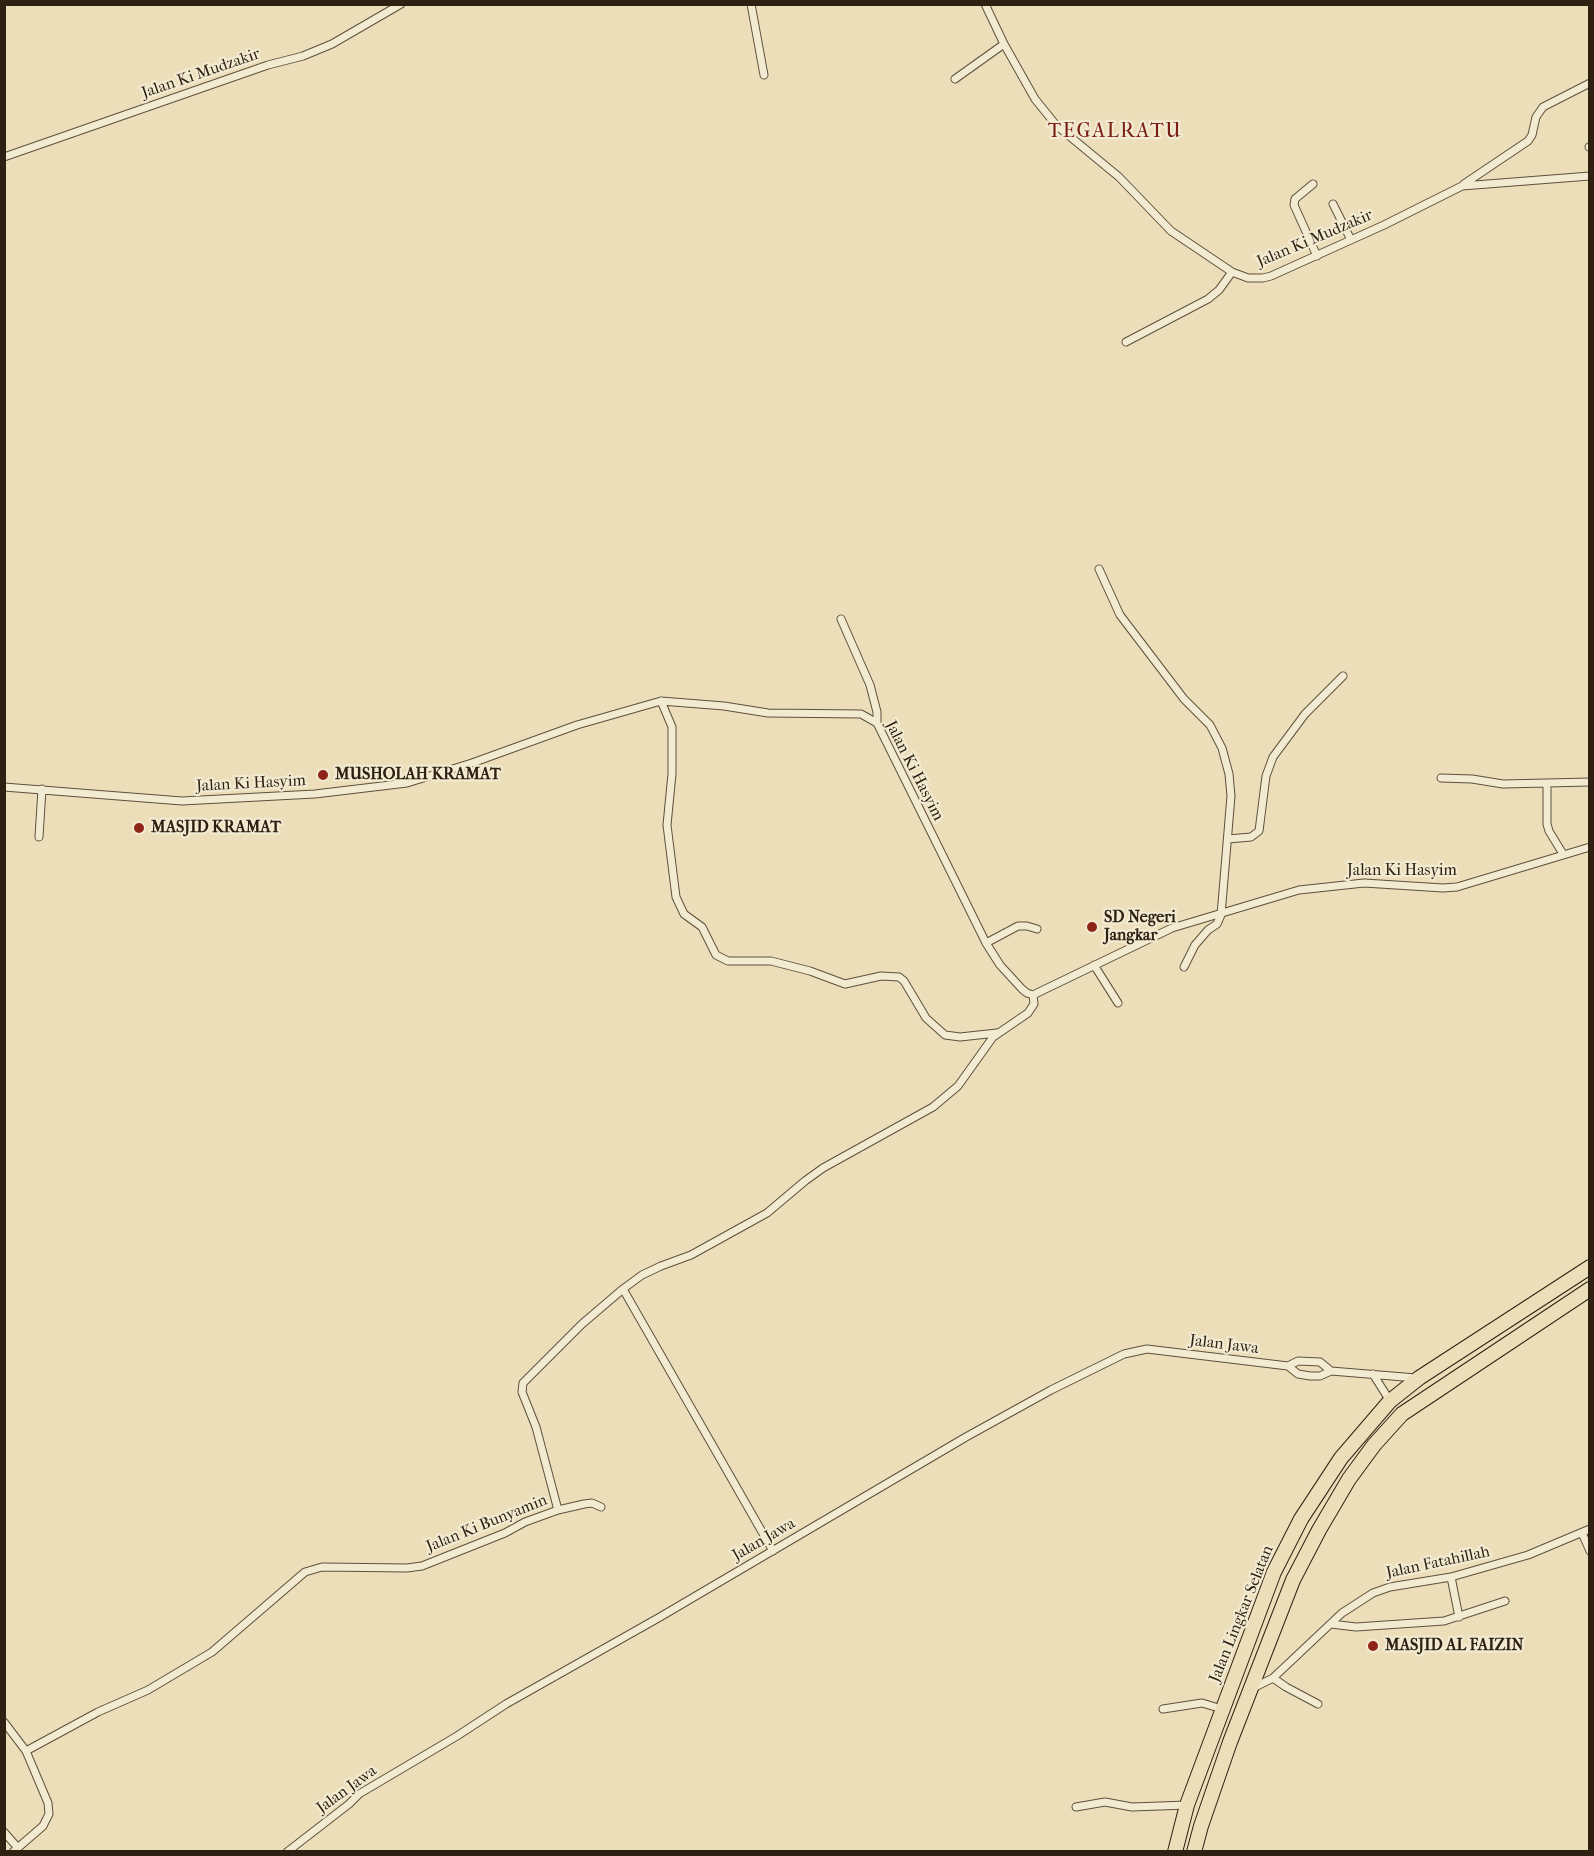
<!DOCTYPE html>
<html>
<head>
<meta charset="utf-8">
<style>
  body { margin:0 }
  #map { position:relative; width:1594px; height:1856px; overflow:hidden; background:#ecdeb9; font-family:"IM FELL French Canon",serif }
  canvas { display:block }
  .frame { position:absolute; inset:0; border:6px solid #2f2112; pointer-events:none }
</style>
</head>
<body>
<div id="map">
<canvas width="1594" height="1856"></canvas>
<div class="frame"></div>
</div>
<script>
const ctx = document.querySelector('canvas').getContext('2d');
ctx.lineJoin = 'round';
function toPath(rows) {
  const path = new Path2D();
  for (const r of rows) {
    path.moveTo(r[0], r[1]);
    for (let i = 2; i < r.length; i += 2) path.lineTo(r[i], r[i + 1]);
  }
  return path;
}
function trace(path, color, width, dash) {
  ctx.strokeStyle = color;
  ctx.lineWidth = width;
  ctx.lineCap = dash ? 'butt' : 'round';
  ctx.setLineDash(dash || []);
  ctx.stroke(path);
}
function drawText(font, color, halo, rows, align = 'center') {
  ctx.font = font + ' "IM FELL French Canon",serif';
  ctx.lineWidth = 4.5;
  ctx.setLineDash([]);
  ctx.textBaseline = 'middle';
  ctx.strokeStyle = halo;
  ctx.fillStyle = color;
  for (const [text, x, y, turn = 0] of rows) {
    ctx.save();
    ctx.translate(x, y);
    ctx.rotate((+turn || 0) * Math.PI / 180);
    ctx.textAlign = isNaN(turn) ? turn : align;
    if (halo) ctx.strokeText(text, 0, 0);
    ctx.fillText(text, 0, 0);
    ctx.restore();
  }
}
const street = toPath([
  [751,4,764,75],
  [985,4,1004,44,1035,99,1056,125,1119,177,1171,231,1232,272,1248,278,1263,278,1271,276,1384,225,1462,186,1590,176],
  [955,79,1004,44],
  [1589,147,1590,147],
  [4,157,268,65,303,56,332,44,401,4],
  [1313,184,1295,199,1294,205,1317,256],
  [1464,184,1528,141,1532,135,1536,117,1543,107,1590,83],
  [1333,204,1351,240],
  [1126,342,1208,299,1219,290,1232,272],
  [1099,569,1120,615,1184,699,1210,725,1222,748,1229,774,1231,796,1221,915,1217,924,1208,930,1195,945,1184,967],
  [841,619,870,685,877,712,877,723],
  [661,701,672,727,672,774,667,825,676,897,684,914,702,927,716,955,728,961,771,961,810,971,845,984,881,976,899,977,904,981,926,1018,945,1035,960,1037,997,1033],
  [1441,778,1472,779,1503,784,1590,782],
  [1547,783,1547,824,1549,831,1563,854],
  [4,787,182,801,315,794,407,783,472,763,577,725,661,701,724,706,768,713,861,714,877,723,986,943,1000,965,1022,989,1027,993,1033,995,1172,928,1299,890,1364,883,1443,888,1457,887,1590,847],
  [39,837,42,789],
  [1228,839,1251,837,1259,831,1266,776,1273,757,1305,714,1343,676],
  [986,943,1018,926,1027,926,1037,929],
  [1094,965,1118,1003],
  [623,1289,773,1551],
  [1288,1366,1298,1374,1310,1376,1320,1376,1331,1371,1416,1378],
  [1373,1374,1390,1401],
  [558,1510,536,1427,522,1392,523,1383,582,1324,623,1289,642,1275,661,1266,691,1255,767,1213,805,1181,823,1168,933,1107,958,1086,993,1037,1028,1013,1034,1004,1033,995],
  [1582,1533,1590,1551],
  [1451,1577,1459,1617],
  [1331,1624,1356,1627,1444,1621,1505,1601],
  [1273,1678,1286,1687,1318,1704],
  [1253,1688,1273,1678,1342,1613,1373,1593,1390,1587,1451,1577,1528,1555,1590,1529],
  [1163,1709,1202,1703,1222,1709],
  [4,1722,26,1751],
  [1076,1807,1105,1802,1132,1807,1187,1805],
  [4,1832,18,1848],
  [13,1852,43,1826,49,1814,48,1803,26,1751,98,1712,148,1690,212,1652,305,1572,322,1567,407,1568,422,1566,505,1533,525,1522,558,1510,584,1504,592,1503,601,1507],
  [287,1852,349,1804,359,1794,457,1736,506,1704,660,1617,966,1437,1051,1390,1124,1354,1147,1349,1288,1366,1298,1361,1320,1362,1331,1371]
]);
const highway = toPath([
  [1175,1852,1187,1805,1274,1572,1301,1519,1341,1458,1390,1401,1419,1378,1590,1267],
  [1194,1852,1201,1826,1230,1742,1293,1580,1319,1530,1349,1479,1374,1445,1402,1414,1590,1289]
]);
trace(street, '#5e503c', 9);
trace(highway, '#2f2112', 16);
trace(street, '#f3ead2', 7);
trace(highway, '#ecdeb9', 14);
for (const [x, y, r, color] of [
  [323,775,6,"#8f2418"],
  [139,828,6,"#8f2418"],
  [1092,927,6,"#8f2418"],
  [1373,1646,6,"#8f2418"]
]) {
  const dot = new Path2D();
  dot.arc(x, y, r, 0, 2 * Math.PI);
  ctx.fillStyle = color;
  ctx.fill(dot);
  trace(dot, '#f3ead2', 2);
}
drawText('16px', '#2f2112', '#f3ead2', [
  ["Jalan Ki Mudzakir",201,74,-19],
  ["Jalan Ki Mudzakir",1315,239,-23],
  ["Jalan Ki Hasyim",914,771,63],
  ["Jalan Ki Hasyim",251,784,-3],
  ["Jalan Ki Hasyim",1402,871],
  ["Jalan Jawa",1224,1345,7],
  ["Jalan Ki Bunyamin",487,1524,-22],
  ["Jalan Jawa",764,1540,-30],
  ["Jalan Fatahillah",1438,1563,-12],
  ["Jalan Lingkar Selatan",1242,1614,-68],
  ["Jalan Jawa",347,1790,-36]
]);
drawText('bold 16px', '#2f2112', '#f3ead2', [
  ["MUSHOLAH KRAMAT",335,775],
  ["MASJID KRAMAT",151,828],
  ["SD Negeri",1104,918],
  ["Jangkar",1104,936],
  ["MASJID AL FAIZIN",1385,1646]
], 'left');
ctx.letterSpacing = '1.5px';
drawText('20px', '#7a1f14', '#f3ead2', [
  ["TEGALRATU",1115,132]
]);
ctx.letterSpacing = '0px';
</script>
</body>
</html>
